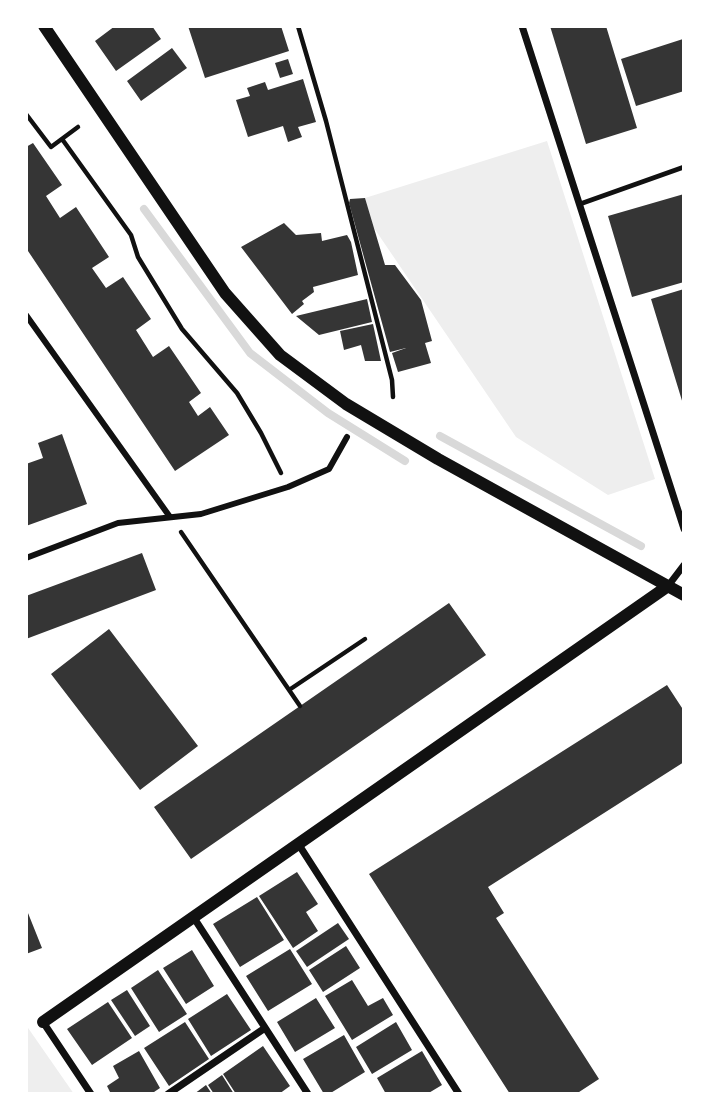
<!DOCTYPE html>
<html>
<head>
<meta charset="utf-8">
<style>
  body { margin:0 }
  #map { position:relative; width:710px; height:1120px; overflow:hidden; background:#fff; font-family:Helvetica,sans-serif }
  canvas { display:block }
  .frame { position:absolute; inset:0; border:28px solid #fff; pointer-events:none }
</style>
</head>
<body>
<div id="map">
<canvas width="710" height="1120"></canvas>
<div class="frame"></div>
</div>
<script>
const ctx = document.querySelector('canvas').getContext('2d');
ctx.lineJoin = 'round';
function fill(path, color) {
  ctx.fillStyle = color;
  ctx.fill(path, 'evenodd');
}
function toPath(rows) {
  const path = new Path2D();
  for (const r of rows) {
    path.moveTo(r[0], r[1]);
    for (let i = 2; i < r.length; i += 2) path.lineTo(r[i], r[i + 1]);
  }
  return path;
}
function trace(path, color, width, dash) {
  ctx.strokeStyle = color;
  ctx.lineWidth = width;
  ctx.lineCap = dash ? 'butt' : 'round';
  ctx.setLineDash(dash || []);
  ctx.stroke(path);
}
fill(toPath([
  [547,141,655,479,608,495,516,437,374,228,365,198],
  [26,1025,74,1094,26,1094]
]), '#eee');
trace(toPath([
  [144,209,250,353,328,413,405,461],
  [440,436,641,546]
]), '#d9d9d9', 8);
fill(toPath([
  [115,26,152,26,161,39,116,71,95,41],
  [188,26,281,26,289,51,205,78],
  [550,26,606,26,637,128,586,144],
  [683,39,684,91,636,106,621,59],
  [172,48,187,68,141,101,127,81],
  [288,59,293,74,280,78,275,63],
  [303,79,316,122,298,127,302,137,288,142,283,126,248,137,236,100,250,96,247,88,265,82,268,90],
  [33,143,62,185,46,196,60,218,76,207,109,257,92,268,106,288,123,277,151,319,136,330,153,357,169,346,201,393,189,402,198,416,210,407,229,435,175,471,26,248,26,147],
  [684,194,684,282,632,297,608,216],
  [365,198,385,265,395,265,421,300,432,341,425,343,431,363,398,372,392,353,406,348,390,352,349,203,350,199],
  [284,223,296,235,321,233,322,241,347,235,351,242,358,275,313,287,314,292,302,301,304,304,292,314,241,247],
  [684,289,684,404,683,404,651,299],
  [367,299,372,322,319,335,296,316],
  [373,324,381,361,365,361,361,345,344,350,340,331],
  [62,434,87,504,26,526,26,464,43,458,38,443],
  [142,553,156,590,26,639,26,596],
  [449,603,486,655,191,859,154,807],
  [109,629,198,746,140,790,51,674],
  [667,685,684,711,684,762,488,887,504,913,496,918,599,1079,576,1094,510,1094,369,874],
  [297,872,318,904,306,912,318,931,293,948,259,896],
  [257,897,284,940,240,967,213,924],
  [26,908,42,948,26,954],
  [338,923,349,939,307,967,296,951],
  [346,946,360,968,323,992,309,970],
  [290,949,312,984,268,1011,246,976],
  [192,950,214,986,186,1004,163,968],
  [158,970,187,1014,159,1032,131,988],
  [352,980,368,1006,383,998,393,1015,352,1040,325,996],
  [127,990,150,1026,135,1036,111,1000],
  [227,994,251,1030,211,1056,188,1019],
  [316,998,335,1028,295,1052,277,1022],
  [108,1002,132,1038,92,1065,67,1029],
  [185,1022,209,1059,169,1086,144,1048],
  [396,1022,412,1050,372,1074,356,1047],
  [344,1035,365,1072,329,1094,324,1094,303,1059],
  [263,1046,290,1086,279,1094,236,1094,223,1074],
  [139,1051,160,1088,151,1094,111,1094,107,1086,119,1078,113,1066],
  [422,1051,442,1085,427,1094,386,1094,377,1078],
  [222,1075,234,1094,214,1094,208,1085],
  [206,1085,212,1094,194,1094]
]), '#353535');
trace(toPath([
  [298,26,326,121,392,380,393,397],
  [26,114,51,147,78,127],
  [62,139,131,235,138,257,182,329,237,393,261,433,281,473],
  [181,532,300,706],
  [289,690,365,639]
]), '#111', 4.5);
trace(toPath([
  [580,204,684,167]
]), '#111', 5);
trace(toPath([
  [26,315,170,517],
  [26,558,118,523,201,514,288,487,329,469,347,437]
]), '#111', 6);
trace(toPath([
  [522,26,684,529],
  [668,586,684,565],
  [299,845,459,1094],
  [194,918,308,1094],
  [43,1022,91,1094],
  [168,1094,265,1028]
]), '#111', 7);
trace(toPath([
  [44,26,225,293,280,355,346,404,438,459,684,595],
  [43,1022,668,586]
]), '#111', 12);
</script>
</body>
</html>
